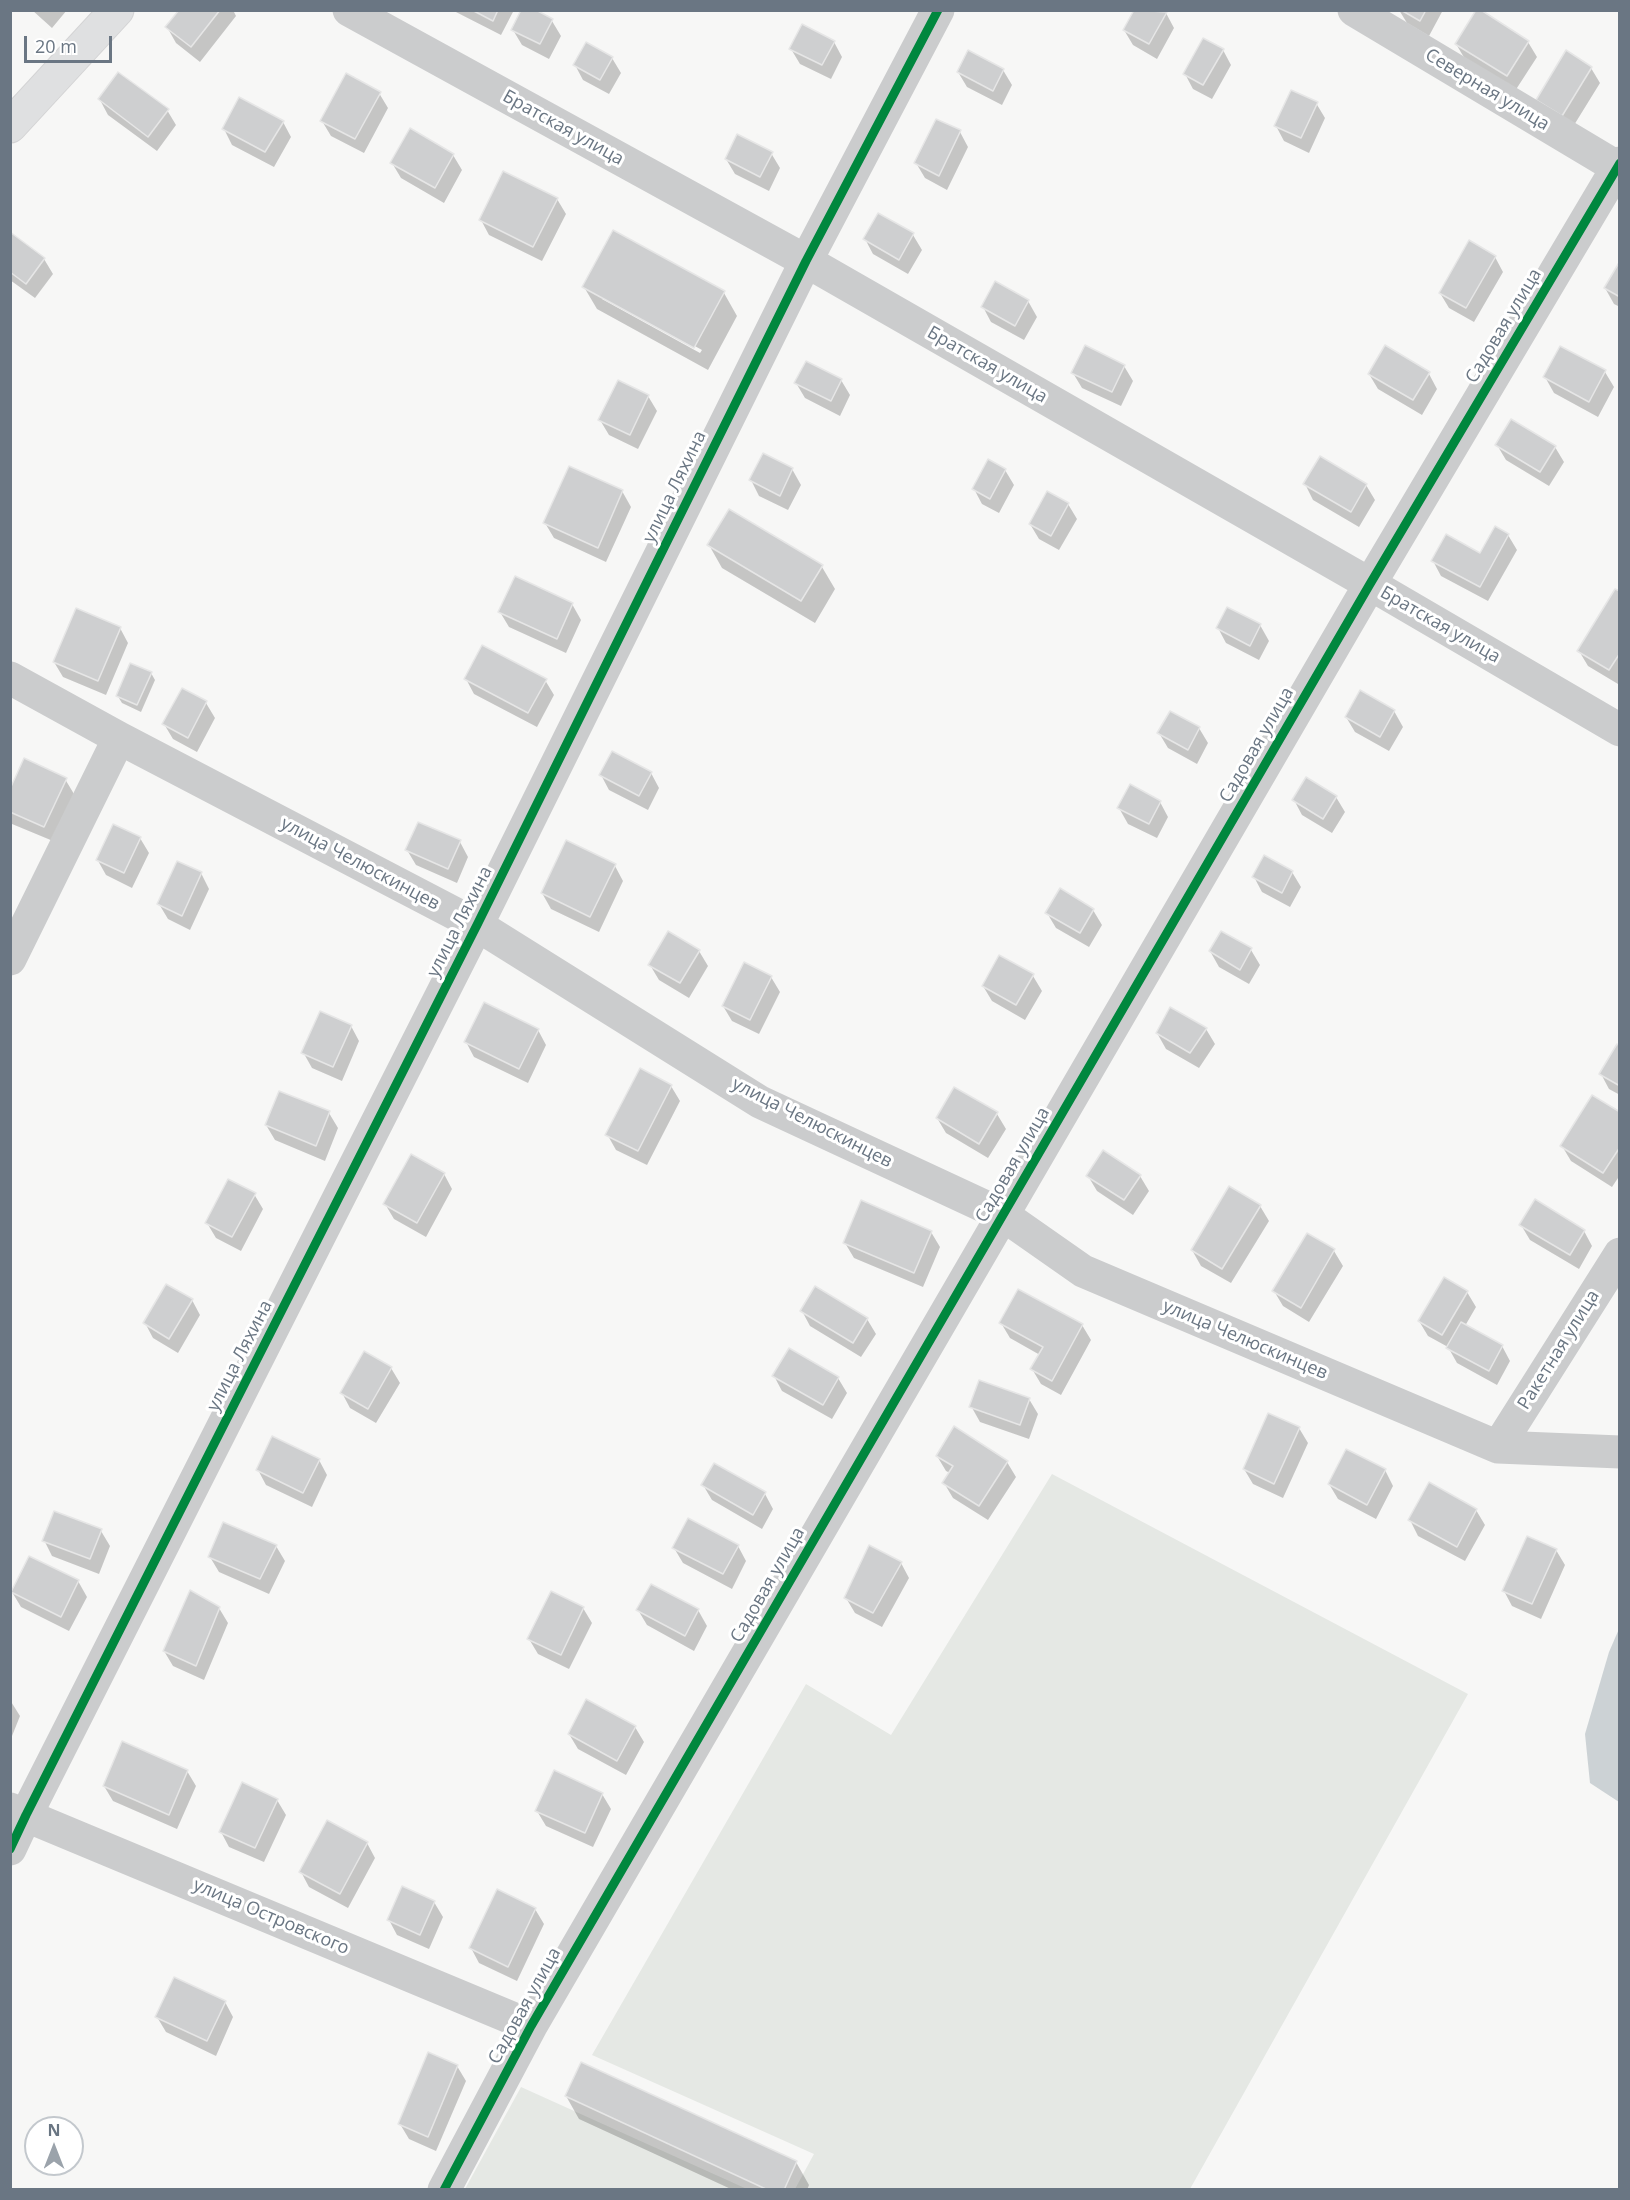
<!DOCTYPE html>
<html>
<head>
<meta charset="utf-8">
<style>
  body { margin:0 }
  #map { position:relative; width:1630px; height:2200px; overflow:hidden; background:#f7f7f6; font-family:"Open Sans",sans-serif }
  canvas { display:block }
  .frame { position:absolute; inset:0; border:12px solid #6a7683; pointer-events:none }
  .north { position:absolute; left:24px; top:2116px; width:60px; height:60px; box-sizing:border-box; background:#fff; border:2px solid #c3c8cd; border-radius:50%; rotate:0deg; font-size:16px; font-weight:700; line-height:24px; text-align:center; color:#6a7683 }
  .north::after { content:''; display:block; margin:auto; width:21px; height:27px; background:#9ba3ab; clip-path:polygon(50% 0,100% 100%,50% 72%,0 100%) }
  .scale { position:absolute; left:24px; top:36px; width:88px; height:27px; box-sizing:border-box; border:3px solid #6a7683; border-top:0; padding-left:8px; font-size:18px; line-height:21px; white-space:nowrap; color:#6a7683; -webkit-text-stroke:4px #fff; paint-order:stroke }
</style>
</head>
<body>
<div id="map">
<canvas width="1630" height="2200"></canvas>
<div class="frame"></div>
<div class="north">N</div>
<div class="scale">20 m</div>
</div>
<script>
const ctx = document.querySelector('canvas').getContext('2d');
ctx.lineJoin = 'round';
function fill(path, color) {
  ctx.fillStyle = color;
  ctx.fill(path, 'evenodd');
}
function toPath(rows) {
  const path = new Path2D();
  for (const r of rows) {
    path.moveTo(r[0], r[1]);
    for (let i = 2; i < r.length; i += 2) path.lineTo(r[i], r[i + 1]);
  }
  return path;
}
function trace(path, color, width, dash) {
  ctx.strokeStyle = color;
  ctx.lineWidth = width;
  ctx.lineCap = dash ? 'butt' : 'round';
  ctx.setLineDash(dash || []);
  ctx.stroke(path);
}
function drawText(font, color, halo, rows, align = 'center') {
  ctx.font = font + ' "Open Sans",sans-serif';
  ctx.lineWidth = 6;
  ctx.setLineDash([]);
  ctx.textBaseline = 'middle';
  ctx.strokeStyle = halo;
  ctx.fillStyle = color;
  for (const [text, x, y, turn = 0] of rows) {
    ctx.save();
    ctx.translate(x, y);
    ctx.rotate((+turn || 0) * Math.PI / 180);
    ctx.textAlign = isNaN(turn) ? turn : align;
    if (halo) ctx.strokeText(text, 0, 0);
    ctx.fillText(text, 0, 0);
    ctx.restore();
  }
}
fill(toPath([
  [1052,1474,1468,1694,1190,2189,795,2189,814,2154,592,2055,806,1684,891,1735],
  [521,2087,747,2189,465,2189]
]), '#e5e8e4');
fill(toPath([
  [1619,1629,1619,1802,1590,1783,1585,1734,1609,1652]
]), '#ccd2d5');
fill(toPath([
  [32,10,67,10,52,28],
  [181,10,233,10,236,16,200,62,176,43,167,27],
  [452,10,514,10,501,35],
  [1135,10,1161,10,1166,13,1174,28,1157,59,1133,45,1124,30],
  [1399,10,1443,10,1429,36,1407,23],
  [552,21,561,36,549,59,522,45,513,30],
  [834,42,842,57,831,79,800,64,791,49],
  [1528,42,1537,57,1515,91,1465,59,1456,44],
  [1223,50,1231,65,1212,99,1193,89,1185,74],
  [612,58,621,73,609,94,583,80,575,65],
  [1591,68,1600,83,1571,130,1546,115],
  [1003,70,1012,85,1002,105,967,87,958,72],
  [379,93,388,108,364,153,331,136,322,121],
  [100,100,167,110,176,125,157,151,108,115],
  [1316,103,1325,118,1309,153,1284,141,1276,126],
  [283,122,291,137,274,167,232,145,224,129],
  [960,132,968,147,947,190,925,178,916,163],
  [771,153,780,168,769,191,735,174,726,159],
  [453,155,462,170,444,203,401,178,392,163],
  [557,199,566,214,542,261,489,235,481,220],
  [10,234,44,259,53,274,35,298,10,280],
  [913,235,922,250,908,274,873,254,865,239],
  [1495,257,1503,272,1474,322,1449,308,1440,293],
  [1620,264,1620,307,1614,304,1605,288],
  [996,283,1028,301,1037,317,1024,340,991,322,983,307],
  [584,287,724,293,737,316,708,370,597,309],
  [602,295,702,350,700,353,602,299],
  [1561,348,1605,372,1614,387,1598,417,1554,393,1545,377],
  [1124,366,1133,381,1121,406,1082,388,1073,373],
  [1369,374,1429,374,1437,389,1422,415,1378,389],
  [841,380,850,395,840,416,805,398,796,383],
  [648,396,657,411,638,449,609,435,600,420],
  [1497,445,1555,447,1564,462,1549,486,1506,460],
  [570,468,622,491,631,507,606,562,554,538,545,523],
  [792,469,801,485,788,510,759,496,751,480],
  [1005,470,1014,485,999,513,982,504,974,489],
  [1305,484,1366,485,1375,500,1359,527,1313,500],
  [1068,504,1077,519,1059,550,1039,539,1030,524],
  [1508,535,1517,550,1488,601,1441,576,1433,561,1480,555],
  [709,545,822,567,835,589,815,623,722,568],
  [516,578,572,604,581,620,566,653,509,627,500,612],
  [1620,593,1620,682,1618,684,1588,666,1579,651],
  [1260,625,1269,641,1259,660,1226,643,1218,628],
  [120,628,128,643,106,695,63,677,54,662],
  [151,673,155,680,141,712,122,703,117,695],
  [466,679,545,680,554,695,537,727,474,694],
  [1361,692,1394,711,1403,727,1389,751,1355,732,1346,717],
  [206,703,215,718,197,752,173,739,164,724],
  [1199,728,1208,743,1197,764,1168,748,1159,733],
  [651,773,659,788,648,810,609,790,601,775],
  [65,779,74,794,53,841,12,824,10,821,10,793],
  [1336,797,1345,812,1332,833,1302,815,1294,800],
  [1160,802,1168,817,1157,838,1128,824,1119,808],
  [140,838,149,853,132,888,106,875,97,859],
  [460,842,468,857,457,883,416,865,407,850],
  [615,866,623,881,599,932,551,909,542,893],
  [1292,872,1301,887,1290,907,1262,892,1254,877],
  [201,873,209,889,190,930,168,919,159,904],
  [1093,910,1102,925,1089,947,1056,928,1047,913],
  [1251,950,1260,965,1249,984,1219,967,1210,951],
  [699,951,708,966,689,998,659,980,650,965],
  [1033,976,1042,991,1025,1020,992,1001,983,986],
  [771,977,780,992,759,1034,732,1021,723,1006],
  [351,1026,359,1041,342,1081,312,1068,303,1052],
  [1206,1029,1215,1044,1199,1068,1166,1049,1157,1033],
  [538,1030,546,1045,528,1083,474,1057,466,1042],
  [1620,1047,1620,1095,1609,1089,1601,1074],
  [671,1086,680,1101,647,1165,616,1150,607,1134],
  [329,1113,338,1128,325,1161,275,1140,266,1125],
  [997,1114,1006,1129,988,1158,946,1133,937,1118],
  [1620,1114,1620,1175,1612,1187,1571,1161,1562,1146],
  [444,1174,452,1189,426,1237,394,1219,385,1204],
  [1088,1176,1140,1176,1149,1191,1133,1215,1097,1191],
  [254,1194,263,1209,241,1251,216,1238,207,1223],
  [1260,1206,1269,1221,1231,1283,1201,1266,1192,1250],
  [1521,1225,1584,1231,1592,1246,1579,1269,1530,1240],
  [931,1232,940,1247,923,1287,854,1258,845,1243],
  [1308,1235,1334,1251,1343,1266,1309,1322,1283,1306,1274,1291],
  [1467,1292,1476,1307,1465,1326,1502,1346,1510,1361,1497,1385,1457,1363,1448,1347,1428,1336,1419,1321],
  [192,1300,200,1315,178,1353,153,1338,145,1323],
  [802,1311,867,1319,876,1334,861,1357,810,1326],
  [1001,1323,1082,1325,1091,1340,1061,1395,1041,1384,1032,1369,1040,1355,1010,1338],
  [391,1368,400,1383,376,1423,350,1408,342,1393],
  [774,1376,838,1378,847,1393,832,1419,782,1391],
  [1029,1399,1038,1414,1029,1439,980,1422,971,1406],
  [1299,1428,1308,1443,1283,1498,1253,1484,1244,1469],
  [937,1456,1007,1462,1016,1477,988,1520,953,1498,944,1483,950,1473,946,1471],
  [319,1460,327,1475,312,1507,266,1485,258,1470],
  [1385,1470,1393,1486,1376,1519,1338,1499,1329,1484],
  [703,1485,765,1494,773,1509,762,1529,712,1500],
  [1476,1510,1485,1525,1465,1561,1418,1536,1410,1520],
  [224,1524,276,1546,285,1561,269,1594,219,1572,210,1557],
  [101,1531,110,1546,99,1574,52,1556,44,1540],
  [738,1546,746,1561,732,1589,683,1563,674,1548],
  [1556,1550,1565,1565,1541,1619,1512,1606,1504,1591],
  [901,1563,909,1578,882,1627,855,1613,846,1598],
  [78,1581,87,1597,69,1631,21,1607,12,1592],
  [219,1608,228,1623,204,1680,173,1666,164,1651],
  [583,1608,592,1623,569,1669,538,1654,529,1639],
  [638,1610,698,1610,707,1626,694,1651,647,1625],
  [10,1700,20,1716,10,1741],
  [635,1727,644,1742,626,1775,578,1749,569,1734],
  [187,1771,196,1786,177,1829,113,1801,104,1786],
  [602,1794,611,1809,593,1847,546,1826,537,1811],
  [277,1800,286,1815,264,1862,229,1847,221,1832],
  [367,1843,375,1858,348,1908,309,1887,301,1872],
  [434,1902,443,1917,429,1949,397,1935,389,1920],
  [535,1909,544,1924,517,1981,479,1963,471,1948],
  [225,2002,233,2017,216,2056,166,2032,157,2017],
  [457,2066,466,2081,436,2151,409,2139,400,2124],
  [566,2096,796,2162,809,2185,807,2190,733,2190,579,2119]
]), '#0003');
const building = toPath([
  [179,10,220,10,191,47,165,27,179,10],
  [472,10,498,10,493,21,472,10],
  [521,10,536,10,553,19,540,44,511,30,521,10],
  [1134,10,1167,12,1149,44,1123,30,1134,10],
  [1401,10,1426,10,1420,21,1401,10],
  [1476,10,1481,10,1529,41,1507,76,1455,44,1476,10],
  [802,24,835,41,822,65,789,49,802,24],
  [1203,38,1224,49,1203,85,1183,74,1203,38],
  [586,42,613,57,600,80,573,65,586,42],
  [968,50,1004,69,993,91,957,72,968,50],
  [1566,50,1592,67,1562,116,1536,100,1566,50],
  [118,72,169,109,148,137,98,99,118,72],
  [346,73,381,92,355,139,320,121,346,73],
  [1291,90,1318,102,1301,138,1274,126,1291,90],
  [239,97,284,121,265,152,222,129,239,97],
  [936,119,961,130,939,176,914,163,936,119],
  [410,128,454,154,435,188,390,163,410,128],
  [737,134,773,152,760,177,725,159,737,134],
  [503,171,558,198,533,247,479,220,503,171],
  [878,213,914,233,899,260,863,239,878,213],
  [613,230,725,291,694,348,582,287,613,230],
  [10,232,45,258,26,284,10,272,10,232],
  [1469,240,1496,256,1466,308,1439,293,1469,240],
  [1620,261,1620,297,1604,288,1620,261],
  [995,281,1029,300,1015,326,981,307,995,281],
  [1085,345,1125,365,1112,392,1071,373,1085,345],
  [1385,345,1430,372,1413,400,1368,374,1385,345],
  [1560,346,1606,370,1589,402,1543,377,1560,346],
  [806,361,842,379,831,401,794,383,806,361],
  [618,380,649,395,630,435,598,420,618,380],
  [1511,419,1556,446,1540,472,1495,445,1511,419],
  [763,453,793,468,780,496,749,480,763,453],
  [1320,456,1367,484,1351,512,1303,484,1320,456],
  [988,459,1006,469,990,499,972,489,988,459],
  [569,466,623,490,598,548,543,523,569,466],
  [1047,491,1069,503,1051,536,1029,524,1047,491],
  [729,509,823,565,801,601,707,545,729,509],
  [1495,526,1509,534,1480,587,1431,561,1446,534,1480,553,1495,526],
  [515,576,573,603,557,639,498,612,515,576],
  [1615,589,1620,591,1620,653,1609,670,1577,651,1615,589],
  [1227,607,1261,624,1250,646,1216,628,1227,607],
  [76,608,121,627,98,681,53,662,76,608],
  [482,645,547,679,528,713,464,679,482,645],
  [130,663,152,672,137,705,116,696,130,663],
  [182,688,207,701,188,738,162,724,182,688],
  [1360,690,1395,710,1380,737,1345,717,1360,690],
  [1170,711,1200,727,1188,750,1157,733,1170,711],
  [612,751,652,772,639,796,599,775,612,751],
  [24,758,67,778,44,827,10,812,10,789,24,758],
  [1306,777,1337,796,1323,819,1292,800,1306,777],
  [1130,784,1161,801,1149,824,1117,808,1130,784],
  [418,822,461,840,448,869,405,850,418,822],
  [113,824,141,837,124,873,96,860,113,824],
  [566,840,616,864,590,917,541,893,566,840],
  [1264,855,1293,871,1282,893,1252,877,1264,855],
  [177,861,202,872,182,916,157,904,177,861],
  [1060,888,1094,909,1080,933,1045,913,1060,888],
  [668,931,700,950,680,983,648,965,668,931],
  [1221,931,1252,948,1240,970,1209,951,1221,931],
  [999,955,1034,974,1016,1005,982,986,999,955],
  [744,962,772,976,750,1020,722,1006,744,962],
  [484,1002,539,1029,519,1069,464,1042,484,1002],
  [1170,1007,1207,1028,1190,1053,1156,1033,1170,1007],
  [320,1011,352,1025,333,1067,301,1053,320,1011],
  [1617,1044,1620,1046,1620,1086,1599,1074,1617,1044],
  [640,1068,672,1085,638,1151,605,1135,640,1068],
  [954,1087,998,1112,979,1144,936,1118,954,1087],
  [279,1091,330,1111,316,1146,265,1125,279,1091],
  [1592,1095,1620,1112,1620,1147,1603,1173,1560,1146,1592,1095],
  [1103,1150,1141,1175,1124,1200,1086,1176,1103,1150],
  [411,1154,445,1173,417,1223,383,1204,411,1154],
  [228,1179,256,1193,232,1237,205,1223,228,1179],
  [1229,1186,1261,1205,1222,1269,1191,1250,1229,1186],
  [1535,1199,1585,1230,1570,1255,1519,1225,1535,1199],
  [861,1200,932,1231,914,1273,843,1243,861,1200],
  [1307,1233,1335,1249,1301,1308,1272,1291,1307,1233],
  [1444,1277,1468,1291,1442,1335,1418,1321,1444,1277],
  [166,1284,193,1299,169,1339,143,1323,166,1284],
  [815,1286,868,1318,853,1343,800,1311,815,1286],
  [1018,1289,1083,1324,1052,1381,1030,1369,1043,1347,999,1323,1018,1289],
  [1461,1322,1503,1345,1489,1371,1446,1348,1461,1322],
  [789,1348,839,1377,823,1405,772,1376,789,1348],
  [364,1351,392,1367,368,1409,340,1393,364,1351],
  [979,1380,1030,1398,1020,1425,969,1407,979,1380],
  [1268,1413,1300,1427,1274,1484,1243,1469,1268,1413],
  [954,1426,1008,1461,979,1506,942,1483,953,1466,936,1456,954,1426],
  [272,1436,320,1459,303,1493,256,1470,272,1436],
  [1346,1449,1386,1469,1367,1505,1328,1484,1346,1449],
  [714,1463,766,1492,753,1515,701,1485,714,1463],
  [1429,1482,1477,1509,1457,1547,1408,1520,1429,1482],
  [54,1511,102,1529,90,1559,42,1541,54,1511],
  [688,1518,739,1545,723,1574,672,1548,688,1518],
  [223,1522,277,1545,260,1579,208,1557,223,1522],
  [1527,1536,1557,1549,1532,1604,1502,1591,1527,1536],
  [869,1545,902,1562,873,1613,844,1598,869,1545],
  [29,1556,79,1580,61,1617,11,1592,29,1556],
  [651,1584,699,1609,685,1636,636,1610,651,1584],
  [190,1590,220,1607,196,1666,163,1651,190,1590],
  [551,1591,584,1607,561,1655,527,1639,551,1591],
  [586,1699,636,1726,617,1761,568,1734,586,1699],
  [122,1741,188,1770,169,1815,103,1786,122,1741],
  [554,1770,603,1793,585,1833,535,1811,554,1770],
  [242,1782,278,1799,255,1848,219,1832,242,1782],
  [327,1820,368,1842,340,1894,299,1872,327,1820],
  [402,1886,435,1901,420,1935,387,1920,402,1886],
  [497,1889,536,1908,508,1967,469,1948,497,1889],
  [174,1977,226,2001,207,2041,155,2017,174,1977],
  [428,2052,458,2065,428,2137,398,2124,428,2052],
  [581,2062,797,2161,784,2190,768,2190,565,2096,581,2062]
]);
fill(building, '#cecfd0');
trace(building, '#e6e6e6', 1.5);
const major = toPath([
  [10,126,117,10]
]);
trace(major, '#d3d3d4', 35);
trace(toPath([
  [349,10,806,261,1370,584,1620,730],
  [1354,10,1620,169],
  [10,678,119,738,477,925,760,1102,1003,1215,1083,1271,1498,1447,1620,1452],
  [10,959,119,738],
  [1498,1447,1620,1254],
  [10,1809,531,2026],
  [10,1849,26,1815,477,925,806,261,938,10],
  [444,2190,531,2026,1370,584,1620,163]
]), '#cbcccd', 33);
trace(major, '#dfe0e1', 33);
trace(toPath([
  [10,1849,26,1815,477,925,806,261,938,10],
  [444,2190,531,2026,1370,584,1620,163]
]), '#00873e', 9);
drawText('18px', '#6a7683', '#fff', [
  ["Северная улица",1487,90,31],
  ["Братская улица",563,128,29],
  ["Садовая улица",1504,326,-59],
  ["Братская улица",987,365,30],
  ["улица Ляхина",675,487,-64],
  ["Братская улица",1440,625,30],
  ["Садовая улица",1257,745,-60],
  ["улица Челюскинцев",360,864,28],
  ["улица Ляхина",460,922,-63],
  ["улица Челюскинцев",812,1123,27],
  ["Садовая улица",1013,1165,-60],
  ["улица Челюскинцев",1245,1340,23],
  ["Ракетная улица",1559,1350,-58],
  ["улица Ляхина",240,1356,-63],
  ["Садовая улица",768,1585,-60],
  ["улица Островского",271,1917,23],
  ["Садовая улица",525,2006,-61]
]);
</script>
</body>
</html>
